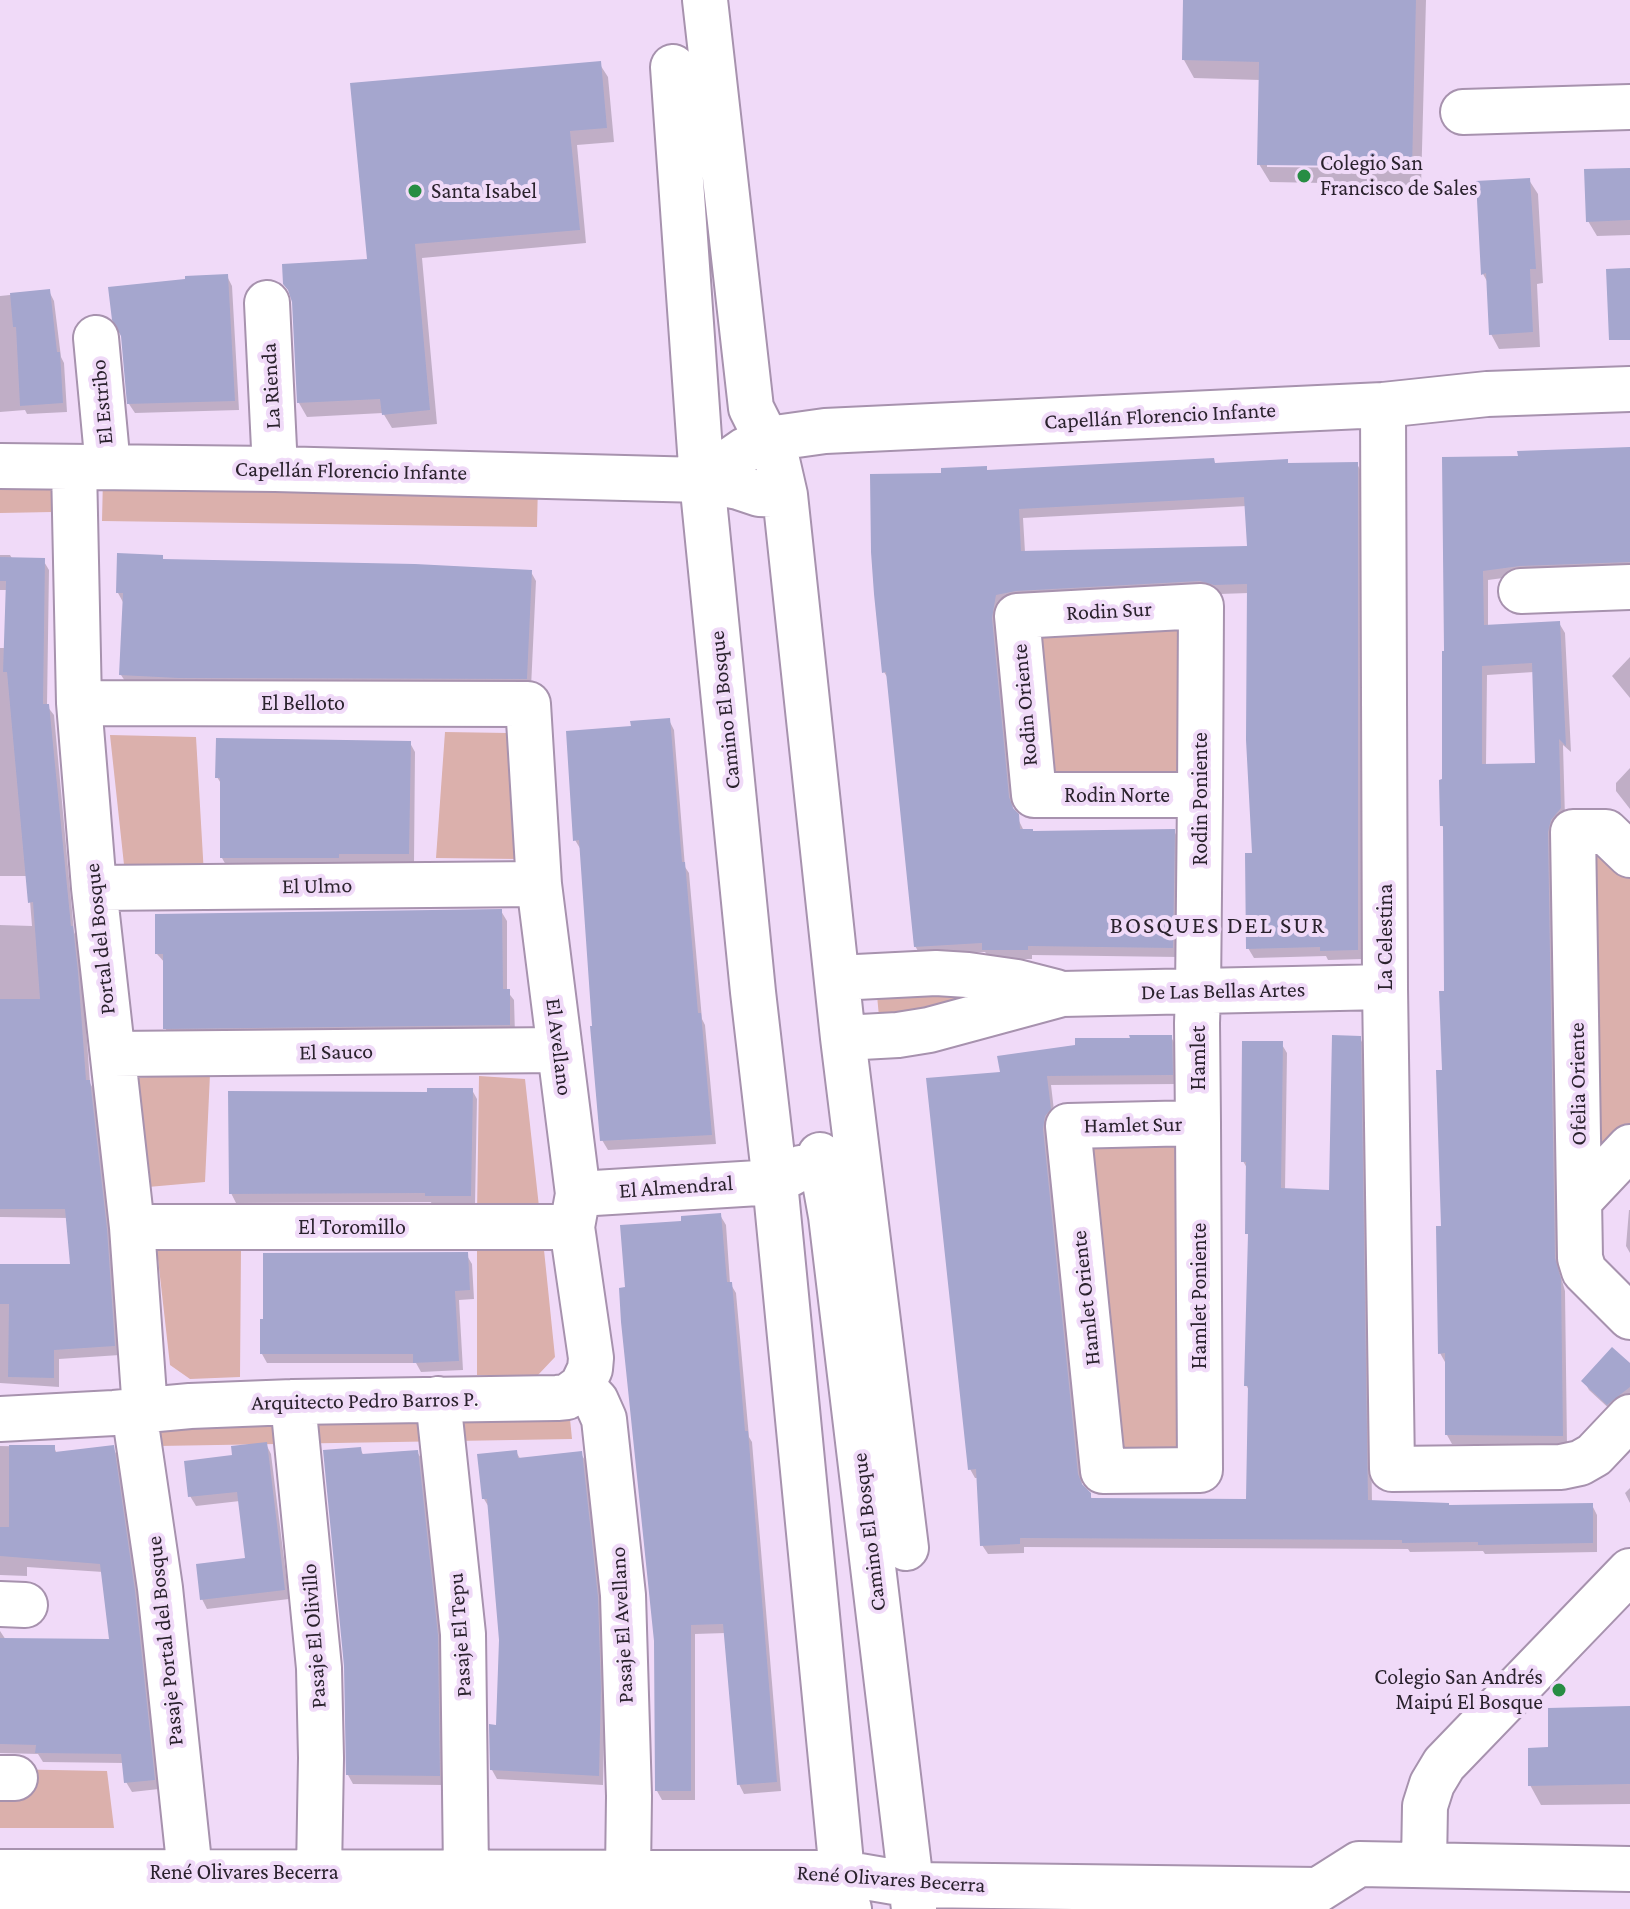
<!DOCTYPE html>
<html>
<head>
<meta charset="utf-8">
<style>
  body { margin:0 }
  canvas { display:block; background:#f0daf8 }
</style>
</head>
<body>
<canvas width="1630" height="1909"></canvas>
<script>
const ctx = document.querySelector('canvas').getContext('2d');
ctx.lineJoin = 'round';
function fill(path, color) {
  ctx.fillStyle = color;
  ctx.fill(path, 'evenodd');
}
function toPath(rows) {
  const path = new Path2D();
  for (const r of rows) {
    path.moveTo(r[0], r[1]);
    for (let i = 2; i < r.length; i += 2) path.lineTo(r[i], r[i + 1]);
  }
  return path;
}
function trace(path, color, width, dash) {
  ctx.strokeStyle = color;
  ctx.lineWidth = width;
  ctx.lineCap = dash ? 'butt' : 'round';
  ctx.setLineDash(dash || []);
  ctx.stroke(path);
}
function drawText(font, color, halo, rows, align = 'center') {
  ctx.font = font + ' "Crimson Pro",serif';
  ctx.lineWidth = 8;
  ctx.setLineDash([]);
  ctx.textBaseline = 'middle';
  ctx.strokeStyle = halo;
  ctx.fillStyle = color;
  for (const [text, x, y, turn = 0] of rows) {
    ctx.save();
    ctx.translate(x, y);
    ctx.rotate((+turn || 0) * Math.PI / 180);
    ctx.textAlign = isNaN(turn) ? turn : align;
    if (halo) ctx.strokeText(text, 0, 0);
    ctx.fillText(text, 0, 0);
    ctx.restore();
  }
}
fill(toPath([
  [51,474,52,512,0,513,0,475],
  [103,478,538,484,537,527,102,521],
  [1180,623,1188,771,1041,779,1032,631],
  [445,732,508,733,518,859,436,858],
  [110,735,196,737,204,875,125,874],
  [1593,836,1630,865,1630,1124,1595,1160],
  [876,985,1020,991,880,1027],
  [210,1074,205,1182,148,1187,130,1078],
  [479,1076,525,1079,540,1216,477,1215],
  [1184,1134,1184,1454,1116,1455,1088,1135],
  [241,1249,240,1377,190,1379,170,1365,157,1250],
  [477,1249,544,1250,555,1357,538,1375,477,1375],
  [570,1419,572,1439,158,1446,153,1427],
  [0,1769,107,1771,114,1828,0,1828]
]), '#dbb0ac');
fill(toPath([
  [1185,0,1426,0,1421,187,1378,184,1270,182,1259,164,1260,80,1194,78,1184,60],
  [1267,163,1377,164,1377,168,1267,167],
  [599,63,608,77,614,142,577,145,586,243,422,258,437,424,392,428,383,413,307,417,299,403,369,261],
  [1630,170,1630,235,1597,236,1588,221],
  [1529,180,1538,194,1543,283,1537,284,1540,347,1499,349,1491,334,1488,283,1483,274],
  [227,276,232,286,239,410,135,413,129,404],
  [49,291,54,301,61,357,64,363,67,412,27,414,25,410,0,412,0,296],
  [1630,448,1630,571,1526,575,1488,580,1488,627,1559,623,1565,633,1571,752,1563,745,1565,818,1552,843,1559,1270,1565,1291,1567,1445,1452,1444,1447,1435,1445,1362,1440,1353,1446,993,1445,831,1442,825,1444,781,1444,653,1520,458],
  [1534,672,1537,765,1486,766,1487,675],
  [1287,461,1289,465,1357,464,1362,473,1363,959,1328,960,1326,956,1254,958,1248,948,1254,855,1249,593,1220,594,1206,590,996,629,1013,809,1024,831,1033,833,1174,831,1179,840,1178,957,1032,955,1032,959,990,959,985,952,921,956,915,946,889,680,884,672,988,472],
  [1247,506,1249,548,1025,552,1023,518],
  [0,555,10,555,13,560,43,560,49,570,47,706,54,715,74,932,77,938,83,983,90,1083,95,1092,111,1240,120,1355,59,1359,59,1387,0,1383,0,1266,72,1266,68,1218,0,1217,0,925,32,926,28,876,0,876,0,648,6,648,8,590,0,590],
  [162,557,164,561,531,572,536,581,531,688,127,684,121,675,124,604,118,593],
  [1630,657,1630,698,1612,676],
  [669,720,674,730,685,867,689,873,702,1019,705,1025,716,1144,608,1150,602,1140,581,850,575,840],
  [410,743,415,752,414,863,343,863,343,867,227,867,222,858,222,785,217,777],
  [1630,768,1630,809,1616,791,1616,783],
  [501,911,507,921,507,991,514,1000,515,1034,171,1037,165,1028,165,963,157,954],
  [1171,1037,1176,1046,1177,1084,1051,1085,1055,1119,1047,1139,1082,1485,1093,1500,1248,1501,1250,1392,1246,1385,1250,1237,1247,1233,1248,1170,1243,1161,1281,1043,1287,1053,1285,1191,1331,1192,1360,1038,1365,1048,1372,1502,1449,1507,1592,1505,1597,1515,1597,1552,1485,1554,1483,1551,1410,1552,1408,1549,1024,1547,1024,1553,988,1554,982,1545,979,1478,975,1478,970,1469,1002,1074],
  [472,1090,477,1099,475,1205,432,1205,431,1202,236,1203,231,1193,429,1094],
  [1629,1210,1630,1210,1630,1253,1626,1246],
  [720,1215,726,1225,730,1283,736,1293,749,1437,752,1442,781,1791,744,1794,739,1784,726,1633,695,1634,695,1800,662,1800,657,1791,656,1641,627,1289,683,1222],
  [466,1254,472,1264,474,1299,459,1300,463,1370,421,1372,416,1363,267,1363,262,1354,265,1321],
  [1630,1366,1630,1402,1614,1413,1589,1390,1584,1381],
  [266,1444,271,1454,289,1599,207,1609,202,1599,247,1560,240,1501,196,1506,190,1496,234,1457],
  [0,1446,54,1447,57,1454,113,1448,118,1457,140,1602,159,1789,132,1792,126,1782,124,1763,43,1762,38,1754,0,1753,0,1631,6,1640,111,1641,103,1572,27,1567,27,1576,0,1575],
  [360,1449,364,1456,417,1452,423,1461,442,1647,444,1785,353,1784,348,1775],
  [516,1452,521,1460,581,1454,587,1463,602,1608,605,1699,603,1785,497,1779,492,1770,498,1727,501,1640,490,1509,484,1499],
  [1630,1488,1630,1503,1625,1493],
  [1630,1709,1630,1804,1541,1805,1530,1785,1550,1749]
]), '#0003');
fill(toPath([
  [1183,0,1416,0,1412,170,1367,168,1367,166,1257,165,1259,62,1182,60],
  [601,61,607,128,570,131,580,230,415,244,430,410,382,415,380,399,297,403,292,302,288,290,283,284,282,264,367,259,350,83],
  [1630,168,1630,220,1586,222,1584,169],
  [1530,178,1536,269,1530,269,1533,332,1489,335,1486,273,1481,275,1476,181],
  [1630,268,1630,340,1609,340,1606,269],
  [228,274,235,401,127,404,121,336,112,320,108,287,185,279,185,276],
  [50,289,57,352,60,352,63,403,20,406,16,327,13,327,10,293],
  [1630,447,1630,562,1520,566,1483,571,1484,625,1560,621,1566,746,1559,739,1561,808,1551,820,1548,832,1555,1258,1561,1279,1563,1436,1445,1435,1445,1353,1438,1354,1436,1226,1441,1226,1436,1070,1442,1070,1439,991,1444,991,1443,826,1440,826,1439,780,1442,779,1442,651,1444,651,1442,457,1518,456,1517,451],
  [1532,663,1535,763,1482,764,1482,666],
  [1214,458,1215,463,1288,459,1288,463,1358,462,1358,950,1320,951,1320,947,1246,949,1245,853,1252,853,1246,740,1247,584,1214,585,1200,581,1016,591,996,595,992,618,1009,797,1013,808,1019,814,1020,829,1033,829,1033,831,1175,829,1173,948,1028,946,1028,950,982,950,982,943,914,947,886,672,882,673,874,594,871,552,870,474,941,473,941,468,987,466,987,470],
  [1244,497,1247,546,1021,551,1019,509],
  [117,553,163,555,163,559,415,564,532,570,527,679,178,678,119,675,123,593,116,593],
  [0,557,45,558,43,704,49,704,71,926,73,926,78,972,86,1080,90,1080,107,1229,115,1346,54,1350,54,1378,8,1377,9,1304,0,1304,0,1264,70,1264,65,1209,0,1209,0,999,40,999,33,902,28,903,7,672,3,672,6,581,0,581],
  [670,718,682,862,685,862,698,1013,701,1013,712,1135,600,1141,590,1026,592,1026,579,840,573,841,566,731,631,726,630,721],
  [216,738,411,741,409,854,339,854,339,858,220,858,220,778,215,778],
  [502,909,503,989,510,989,510,1025,163,1029,163,954,155,954,155,914],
  [1129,1035,1172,1035,1173,1075,1047,1076,1051,1109,1045,1116,1043,1129,1078,1474,1082,1484,1091,1493,1091,1498,1246,1499,1248,1386,1244,1386,1248,1234,1245,1234,1246,1162,1241,1162,1242,1041,1283,1041,1281,1188,1329,1190,1332,1035,1361,1036,1368,1500,1449,1503,1449,1505,1593,1503,1593,1543,1478,1545,1478,1542,1402,1543,1402,1540,1020,1538,1020,1544,980,1546,976,1469,968,1470,926,1078,1000,1072,997,1056,1075,1045,1075,1038,1130,1038],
  [427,1088,473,1088,471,1196,425,1196,425,1193,229,1194,228,1091,427,1092],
  [721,1213,727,1282,732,1282,745,1431,748,1431,777,1782,737,1785,723,1624,691,1625,691,1791,655,1791,654,1641,621,1322,619,1288,625,1287,620,1225,681,1221,681,1216],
  [468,1252,470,1290,455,1291,459,1361,413,1363,413,1354,260,1354,260,1319,263,1319,263,1253],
  [1612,1347,1630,1363,1630,1387,1607,1405,1581,1381],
  [267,1442,285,1590,200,1600,196,1564,245,1558,237,1492,188,1497,184,1461,232,1455,231,1446],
  [9,1445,55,1445,55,1452,114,1445,135,1591,155,1780,124,1783,121,1754,35,1753,36,1745,0,1744,0,1638,109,1639,100,1564,0,1556,0,1527,9,1527],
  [361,1447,362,1454,418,1450,438,1635,440,1776,346,1775,344,1666,323,1450],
  [517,1450,518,1458,582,1451,598,1597,601,1688,599,1776,490,1770,489,1724,496,1725,499,1640,487,1499,482,1499,477,1454],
  [1630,1706,1630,1784,1528,1786,1528,1748,1548,1747,1548,1708]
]), '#a5a6ce');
const minor = toPath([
  [705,0,751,408,777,460,785,495,843,1038,906,1548],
  [673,67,702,480,753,992,775,1182,842,1873],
  [1463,112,1630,107],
  [267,303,275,469],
  [96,338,108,467],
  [1383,405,1385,987,1392,1469,1561,1467,1580,1463,1594,1455,1630,1417],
  [0,466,275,469,702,480,738,487,759,494,785,495],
  [74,467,79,703,94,888,132,1227,145,1410],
  [702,480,745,450,768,439,825,431,1383,405,1487,394,1630,389],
  [1521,591,1630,587],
  [1630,855,1606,832,1573,832,1580,1258,1584,1271,1630,1317],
  [94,888,539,884],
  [837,978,936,973,968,975,1017,982,1056,992],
  [843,1038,898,1035,929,1030,1062,994,1385,987],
  [113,1054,560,1050],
  [1198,1123,1068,1126,1103,1471,1200,1470,1198,1123,1197,1023,1198,993,1200,795,1201,606,1017,616,1034,795,1200,795],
  [820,1155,831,1216,914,1909],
  [578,1194,775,1182,801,1168],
  [1581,1199,1630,1147],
  [132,1227,572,1227],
  [582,1386,596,1401,604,1419,623,1595,629,1796,628,1873],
  [438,1399,463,1634,466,1872],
  [293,1402,319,1668,321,1758,319,1872],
  [134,1411,160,1588,190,1872],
  [0,1419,114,1413,190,1406,293,1402,557,1398,567,1397,582,1386,590,1369,591,1358,572,1227,578,1194,539,884,528,704,79,703],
  [0,1604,25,1605],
  [0,1778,15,1778],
  [1424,1864,1425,1806,1432,1784,1444,1764,1630,1571],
  [0,1872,842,1873,912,1885,1318,1890,1359,1864,1630,1869],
  [0,1909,835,1905,849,1909]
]);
trace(minor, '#a792ae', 48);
trace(minor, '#fff', 44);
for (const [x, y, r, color] of [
  [1304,176,8,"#278d43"],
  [415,191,8,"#278d43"],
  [1559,1690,8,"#278d43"]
]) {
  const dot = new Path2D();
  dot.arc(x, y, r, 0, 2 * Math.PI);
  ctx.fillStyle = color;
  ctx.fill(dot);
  trace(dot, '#f0daf8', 3);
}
drawText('22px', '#2a222d', '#f0daf8', [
  ["Colegio San",1320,163],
  ["Francisco de Sales",1320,188],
  ["Santa Isabel",431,191],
  ["Colegio San Andrés",1543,1677,"right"],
  ["Maipú El Bosque",1543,1702,"right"]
], 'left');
drawText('22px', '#2a222d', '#f0daf8', [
  ["La Rienda",271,386,-93],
  ["El Estribo",102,402,-95],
  ["Capellán Florencio Infante",1160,416,-3],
  ["Capellán Florencio Infante",351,471,1],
  ["Rodin Sur",1109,611,-3],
  ["El Belloto",303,703],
  ["Rodin Oriente",1025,705,-95],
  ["Camino El Bosque",725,710,-96],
  ["Rodin Norte",1117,795],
  ["Rodin Poniente",1200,799,-90],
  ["El Ulmo",317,886,-1],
  ["La Celestina",1385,937,-90],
  ["Portal del Bosque",100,939,-96],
  ["De Las Bellas Artes",1223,991,-1],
  ["El Avellano",559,1047,83],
  ["El Sauco",336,1052,-1],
  ["Hamlet",1198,1058,-90],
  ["Ofelia Oriente",1578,1084,-91],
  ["Hamlet Sur",1133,1125,-1],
  ["El Almendral",676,1187,-4],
  ["El Toromillo",352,1227],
  ["Hamlet Poniente",1199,1296,-90],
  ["Hamlet Oriente",1086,1298,-96],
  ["Arquitecto Pedro Barros P.",365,1401,-1],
  ["Camino El Bosque",869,1532,-97],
  ["Pasaje El Avellano",622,1625,-93],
  ["Pasaje El Tepu",460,1635,-94],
  ["Pasaje El Olivillo",314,1636,-94],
  ["Pasaje Portal del Bosque",165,1641,-96],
  ["René Olivares Becerra",244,1872],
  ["René Olivares Becerra",891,1879,4]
]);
ctx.letterSpacing = '2px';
drawText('24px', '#2a222d', '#f0daf8', [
  ["BOSQUES DEL SUR",1218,926]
]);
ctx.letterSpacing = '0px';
</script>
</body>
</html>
